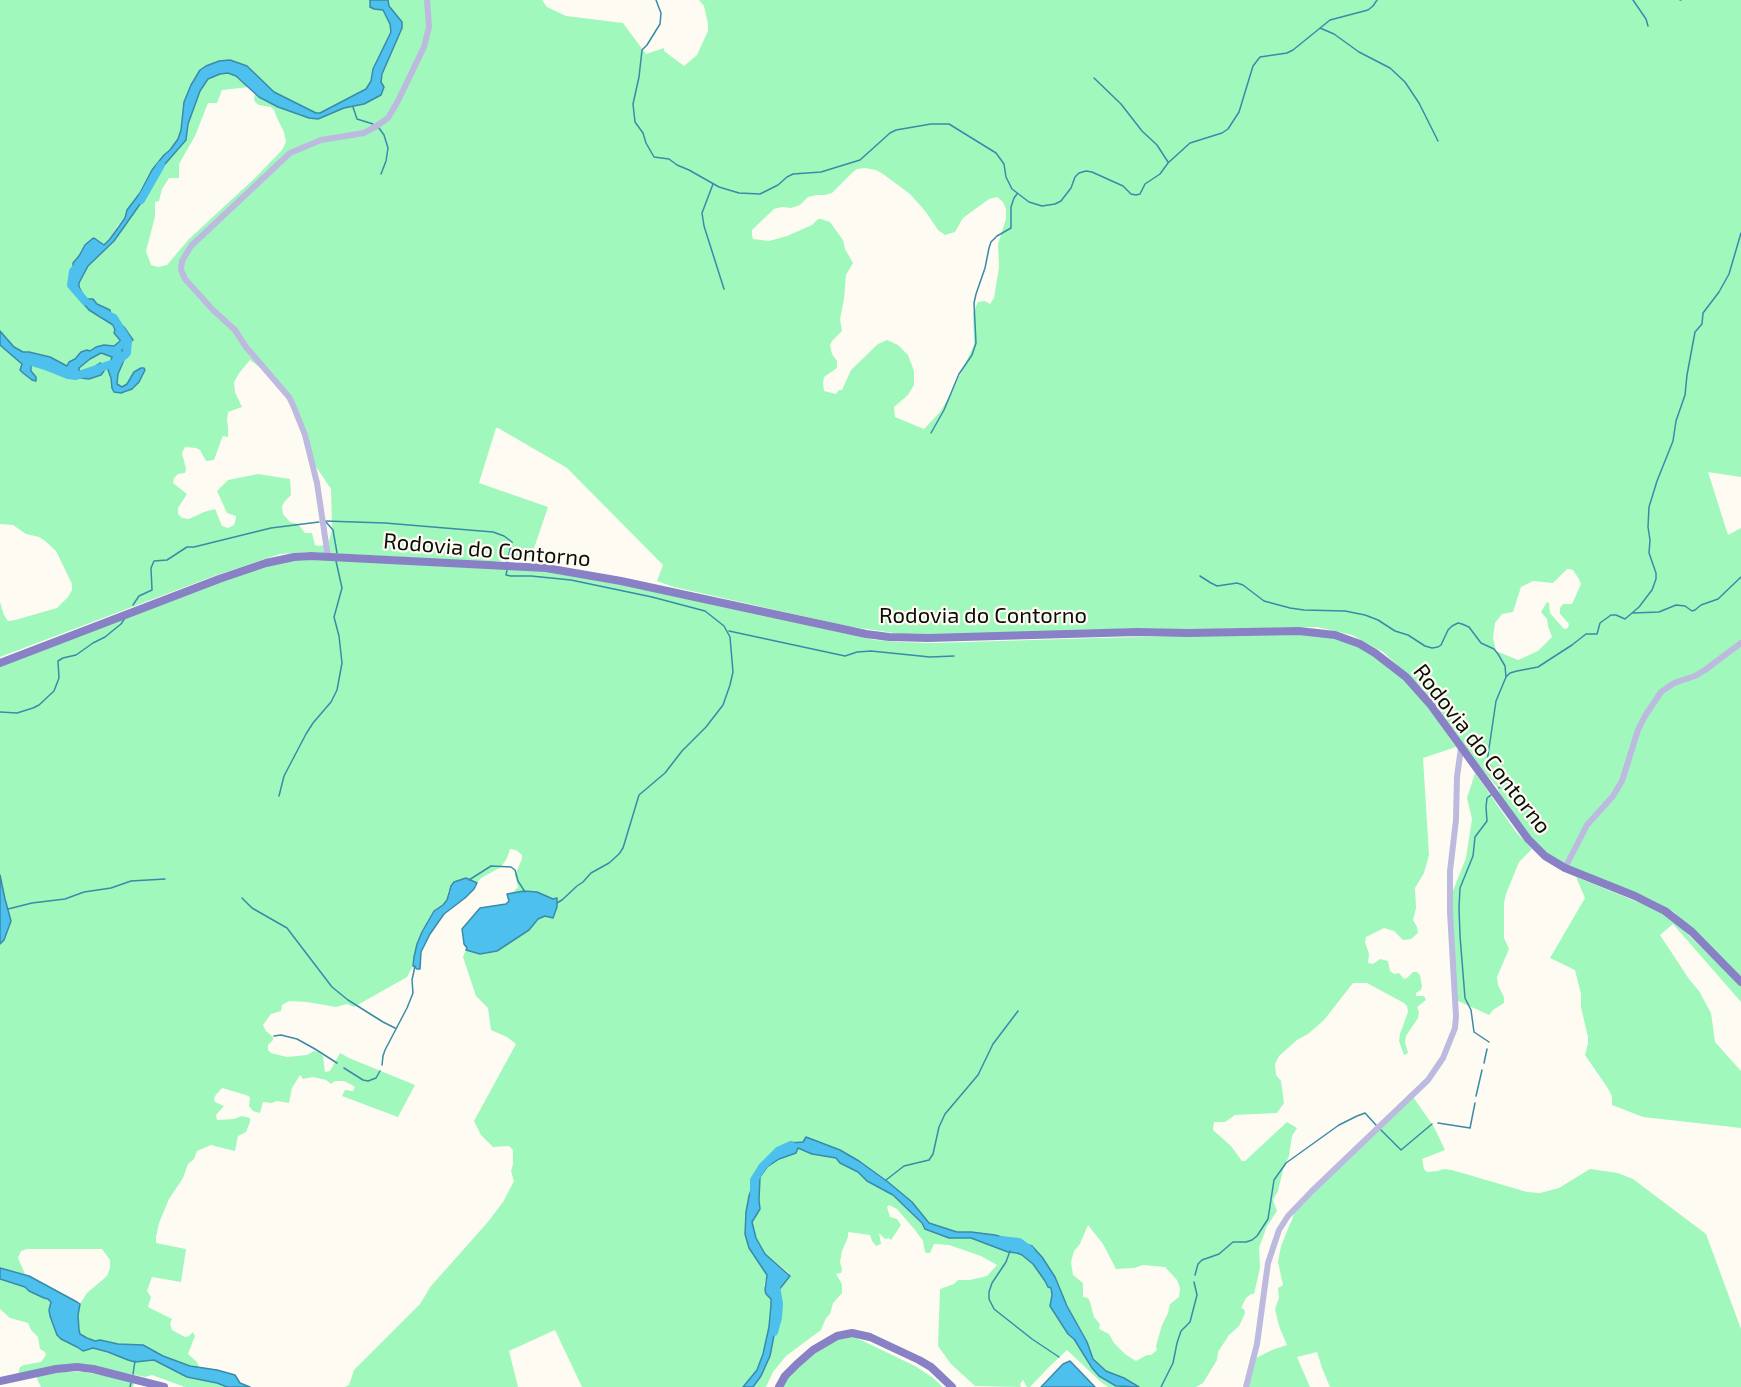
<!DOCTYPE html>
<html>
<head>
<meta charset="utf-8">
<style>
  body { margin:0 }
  canvas { display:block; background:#fefcf2 }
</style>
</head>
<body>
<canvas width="1741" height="1387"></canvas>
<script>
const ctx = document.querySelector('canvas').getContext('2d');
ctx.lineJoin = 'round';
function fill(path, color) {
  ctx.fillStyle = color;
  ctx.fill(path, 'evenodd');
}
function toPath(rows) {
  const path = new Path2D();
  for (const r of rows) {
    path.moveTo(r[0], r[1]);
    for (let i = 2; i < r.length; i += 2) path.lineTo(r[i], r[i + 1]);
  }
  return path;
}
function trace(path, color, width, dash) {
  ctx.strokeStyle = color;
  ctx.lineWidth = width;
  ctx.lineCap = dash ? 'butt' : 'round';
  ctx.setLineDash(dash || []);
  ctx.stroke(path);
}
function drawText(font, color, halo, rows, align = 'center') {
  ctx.font = font + ' "Exo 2",sans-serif';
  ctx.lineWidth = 4.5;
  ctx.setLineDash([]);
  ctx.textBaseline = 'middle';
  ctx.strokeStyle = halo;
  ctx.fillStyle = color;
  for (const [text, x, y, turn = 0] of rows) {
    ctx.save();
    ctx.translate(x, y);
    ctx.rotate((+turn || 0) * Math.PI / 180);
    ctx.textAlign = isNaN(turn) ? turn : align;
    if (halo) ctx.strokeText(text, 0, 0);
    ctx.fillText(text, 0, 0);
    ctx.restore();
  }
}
fill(toPath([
  [0,0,370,0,369,4,374,9,383,9,390,24,391,32,373,69,371,81,366,89,320,113,316,113,274,92,247,66,231,60,219,61,200,70,184,102,181,130,178,139,170,150,164,155,152,170,140,193,127,210,125,218,118,225,110,239,104,245,94,238,85,245,79,256,74,261,74,285,81,301,89,310,113,325,120,340,114,346,104,345,90,351,87,350,81,352,75,359,69,362,67,366,29,352,23,352,14,347,0,331],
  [388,0,542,0,547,7,566,16,623,23,646,54,664,48,664,51,684,66,697,55,708,31,708,24,704,6,699,0,1741,0,1741,477,1708,472,1728,535,1741,528,1741,977,1674,912,1650,899,1563,864,1545,851,1526,833,1500,794,1497,787,1479,766,1433,701,1419,685,1383,652,1352,635,1317,627,907,635,847,626,674,587,657,581,663,565,567,468,498,428,496,428,479,483,548,507,531,557,492,562,308,552,280,554,214,576,0,657,0,602,4,615,8,621,15,620,57,608,68,597,72,590,72,584,56,551,44,540,39,537,26,534,13,525,0,524,0,345,19,360,22,364,20,370,27,376,32,373,32,363,40,362,66,372,74,373,84,379,99,376,104,371,102,364,99,363,91,369,86,376,80,375,78,373,79,368,96,355,101,353,107,355,112,357,108,370,111,378,112,388,114,392,121,393,127,392,134,372,127,384,122,387,117,384,117,381,122,350,126,349,129,342,132,342,124,327,111,315,110,310,97,304,96,301,86,299,79,287,79,283,88,266,143,200,151,185,152,179,184,142,188,124,200,91,207,79,220,74,228,73,236,76,249,87,222,90,217,103,208,103,195,136,179,164,179,178,169,178,162,189,159,201,155,202,155,217,146,251,151,265,158,267,167,265,189,239,255,178,282,150,286,142,284,132,277,118,274,110,271,107,259,105,255,102,254,99,255,93,259,97,278,107,309,118,318,119,344,108,364,104,377,96,383,87,381,82,382,74,402,22,389,6],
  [865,168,876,170,883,174,910,194,926,212,938,230,945,235,955,232,963,218,989,199,997,197,1003,202,1006,209,1006,219,998,244,999,267,994,298,990,304,985,301,978,302,973,313,974,345,952,392,940,412,924,429,895,417,894,407,908,395,914,385,914,371,908,355,898,345,887,340,878,344,851,370,842,390,839,390,836,394,824,391,823,383,824,377,837,368,837,361,832,354,830,345,832,341,842,331,840,319,844,299,846,275,853,263,845,249,843,240,830,222,821,219,818,219,812,225,787,236,769,241,753,239,752,235,752,230,774,209,782,207,791,208,800,205,808,197,817,195,825,195,832,193,852,173,857,169],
  [250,360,274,378,302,423,315,465,331,489,332,529,329,541,325,545,319,546,315,545,312,533,305,533,298,524,290,522,283,514,282,506,285,501,291,495,290,479,258,474,228,480,217,491,227,513,236,516,236,518,234,525,228,528,222,526,215,509,204,512,189,519,182,518,178,514,178,508,187,494,173,483,174,478,178,474,185,473,186,469,182,453,185,447,196,448,200,450,206,461,214,460,222,438,223,436,228,437,228,428,227,420,228,412,242,407,235,392,234,382,240,372],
  [1567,569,1569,569,1573,570,1579,579,1581,584,1572,604,1563,604,1560,608,1560,614,1569,624,1568,628,1564,629,1550,613,1549,603,1547,602,1541,612,1547,619,1548,626,1552,637,1538,651,1518,660,1496,651,1493,638,1495,623,1502,614,1513,612,1521,587,1533,581,1553,583],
  [304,559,538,570,600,579,875,640,899,642,934,643,1096,638,1275,634,1317,635,1346,641,1373,654,1408,683,1421,697,1456,747,1423,758,1429,855,1424,873,1415,888,1416,908,1413,920,1417,927,1418,933,1411,939,1403,940,1394,931,1384,928,1366,937,1365,942,1369,954,1368,963,1373,964,1380,959,1388,961,1390,971,1394,974,1399,973,1404,979,1407,978,1413,972,1417,972,1420,975,1422,986,1421,990,1416,993,1416,996,1424,996,1426,1000,1417,1007,1419,1012,1418,1018,1406,1036,1405,1042,1408,1053,1404,1055,1399,1041,1400,1034,1408,1012,1407,1006,1404,1003,1367,983,1353,983,1324,1020,1308,1034,1297,1040,1279,1056,1275,1064,1276,1075,1281,1081,1284,1103,1277,1113,1235,1115,1225,1122,1214,1122,1213,1130,1231,1146,1242,1161,1245,1161,1287,1122,1297,1128,1292,1136,1289,1156,1283,1170,1278,1191,1273,1200,1277,1211,1267,1226,1259,1248,1260,1268,1254,1294,1251,1294,1246,1298,1241,1308,1244,1309,1245,1313,1242,1320,1239,1326,1229,1335,1218,1352,1217,1360,1203,1383,1196,1387,1139,1387,1124,1378,1106,1371,1093,1359,1087,1342,1079,1329,1061,1292,1032,1246,995,1235,971,1232,957,1232,929,1223,918,1209,859,1161,840,1150,806,1138,803,1142,789,1143,775,1156,763,1163,755,1176,749,1196,746,1212,745,1234,749,1248,767,1275,764,1285,771,1299,771,1305,769,1327,763,1354,757,1370,743,1387,582,1387,555,1330,509,1351,518,1387,345,1387,349,1385,354,1370,420,1304,431,1286,487,1223,503,1202,514,1181,511,1171,513,1164,513,1150,509,1146,493,1147,481,1135,474,1121,516,1044,507,1037,491,1030,488,1008,476,996,463,957,466,950,480,954,497,951,521,936,529,930,538,919,557,907,557,898,553,899,537,892,513,892,518,887,515,875,522,859,522,855,516,850,510,849,507,858,501,867,481,878,477,883,474,881,448,891,447,900,443,905,433,911,422,932,417,944,413,966,407,977,354,1007,347,1004,336,1007,307,1002,289,1001,282,1005,281,1011,271,1014,263,1025,266,1031,273,1037,273,1040,268,1045,268,1050,271,1053,287,1057,307,1055,314,1051,318,1052,323,1056,325,1072,330,1071,340,1053,349,1058,415,1085,398,1117,342,1096,345,1090,353,1091,355,1087,352,1085,344,1081,335,1081,331,1084,326,1080,313,1077,303,1079,300,1075,292,1088,289,1103,277,1101,272,1103,263,1102,260,1113,253,1111,249,1106,250,1097,246,1095,222,1088,215,1096,214,1099,215,1102,224,1106,216,1115,217,1120,234,1119,242,1116,250,1118,250,1122,246,1132,238,1136,235,1151,211,1145,197,1151,194,1159,188,1164,183,1178,169,1199,159,1223,156,1237,156,1243,186,1249,181,1282,152,1277,147,1291,151,1297,148,1307,172,1319,170,1324,172,1330,185,1337,189,1336,193,1332,195,1336,188,1354,197,1362,199,1367,190,1366,163,1356,143,1345,118,1344,100,1340,95,1341,80,1334,79,1330,78,1315,80,1304,87,1293,107,1276,110,1268,110,1260,102,1249,27,1249,21,1251,18,1258,25,1274,0,1268,0,944,4,940,11,921,5,899,0,875,0,665,246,572,265,566],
  [1088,1225,1103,1244,1116,1269,1134,1268,1143,1265,1165,1267,1177,1280,1180,1288,1179,1297,1170,1304,1168,1313,1162,1325,1156,1346,1157,1350,1151,1355,1147,1355,1136,1361,1125,1354,1114,1343,1109,1334,1099,1329,1100,1324,1094,1317,1090,1302,1088,1298,1083,1297,1083,1283,1073,1275,1071,1262,1074,1251,1080,1244],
  [1475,773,1516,832,1532,849,1519,862,1506,894,1504,903,1504,938,1509,949,1497,977,1498,985,1504,997,1504,1003,1493,1010,1489,1015,1456,1000,1452,893,1466,858,1472,819,1467,798],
  [1576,877,1655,909,1677,924,1741,986,1741,1002,1673,924,1660,935,1689,979,1699,991,1711,1013,1715,1042,1741,1071,1741,1128,1643,1117,1612,1105,1612,1096,1607,1087,1585,1055,1588,1043,1588,1037,1581,1007,1581,994,1575,970,1550,958,1585,898],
  [1413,1097,1434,1127,1445,1150,1422,1159,1424,1169,1427,1172,1437,1171,1444,1169,1452,1170,1527,1192,1540,1193,1559,1188,1590,1169,1618,1173,1633,1179,1706,1234,1741,1329,1741,1387,1330,1387,1322,1368,1317,1352,1297,1357,1310,1387,1247,1387,1256,1358,1272,1350,1287,1345,1279,1326,1275,1309,1279,1298,1278,1288,1283,1285,1278,1262,1281,1246,1295,1212,1316,1190],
  [798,1148,813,1154,836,1158,858,1172,867,1181,893,1195,924,1226,949,1238,971,1238,1008,1252,1019,1253,1025,1257,1033,1264,1051,1289,1051,1306,1068,1334,1074,1339,1089,1365,1099,1376,1118,1387,1108,1387,1101,1382,1067,1350,1049,1367,1030,1387,1027,1387,1023,1380,1020,1384,1021,1387,975,1386,951,1364,938,1346,940,1289,954,1284,958,1280,970,1280,987,1276,997,1265,981,1256,949,1245,934,1244,930,1253,927,1253,925,1252,923,1241,915,1230,897,1209,889,1205,887,1207,890,1217,897,1219,901,1225,891,1240,889,1238,885,1239,879,1233,881,1244,876,1246,872,1241,870,1235,848,1232,848,1237,842,1251,840,1262,842,1270,841,1273,836,1274,842,1284,842,1293,833,1303,830,1314,826,1318,821,1330,786,1356,773,1372,766,1387,753,1387,761,1376,770,1356,776,1325,776,1298,778,1291,789,1278,789,1273,765,1254,756,1238,752,1222,760,1209,759,1200,760,1177,767,1167,779,1159,796,1153],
  [0,1279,25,1287,29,1291,48,1298,52,1302,49,1310,50,1316,57,1335,61,1339,77,1346,83,1351,93,1348,136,1362,154,1360,185,1376,217,1383,227,1387,185,1387,152,1375,145,1377,99,1368,18,1375,20,1367,24,1365,41,1362,46,1355,45,1352,40,1349,38,1337,31,1330,28,1323,10,1318,0,1309],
  [842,1337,854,1337,861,1340,915,1366,932,1377,943,1387,781,1387,790,1372,820,1349],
  [62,1372,84,1372,135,1381,133,1387,41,1387,37,1379,37,1377]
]), '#a0f8bd');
const water = toPath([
  [370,0,388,0,389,6,402,22,402,28,382,74,381,82,384,87,381,95,364,104,344,108,318,119,309,118,278,107,259,97,236,76,228,73,220,74,208,79,200,91,188,124,186,140,152,179,151,185,143,200,114,241,88,266,79,283,79,287,85,298,86,299,93,299,97,304,110,310,111,316,124,327,133,340,128,344,126,349,122,350,124,360,118,374,117,384,122,387,127,384,134,372,141,368,144,368,145,370,139,382,132,389,121,393,114,392,112,388,111,378,108,370,112,357,101,353,90,359,79,368,80,375,86,376,91,369,100,363,104,365,104,371,101,375,89,379,81,378,74,373,66,372,40,362,33,362,31,366,31,371,36,377,36,381,32,380,23,373,20,370,22,364,0,345,0,331,14,347,23,352,29,352,50,357,67,366,69,362,75,359,81,352,87,350,90,351,96,347,104,345,114,346,120,341,120,340,114,333,115,330,113,325,89,310,81,301,74,285,73,263,79,256,85,245,92,239,94,238,104,245,110,239,125,218,127,210,140,193,152,170,164,155,170,150,178,139,181,130,184,102,191,85,200,70,206,66,219,61,230,60,247,66,274,92,316,113,320,113,366,89,371,81,373,69,391,32,390,24,383,10,374,9,370,7,370,0],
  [0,875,5,899,11,921,4,940,0,944,0,875],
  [466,878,477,883,474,889,465,898,444,914,430,934,421,952,420,969,417,969,413,966,414,957,417,944,422,932,434,911,443,905,447,900,451,886,454,882,466,878],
  [524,891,537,892,553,899,557,898,557,907,553,918,545,916,538,919,529,930,497,951,480,954,466,950,467,948,464,944,462,929,480,908,506,904,509,901,507,894,524,891],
  [806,1137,840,1150,859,1161,888,1182,912,1202,929,1223,957,1232,971,1232,995,1235,1032,1246,1042,1257,1055,1277,1067,1306,1087,1342,1093,1359,1106,1371,1124,1378,1139,1387,1116,1386,1099,1376,1092,1368,1074,1339,1068,1334,1050,1306,1052,1295,1051,1288,1048,1287,1045,1281,1033,1264,1022,1255,1017,1253,1008,1252,971,1238,949,1238,925,1229,922,1223,893,1195,867,1181,858,1172,840,1163,836,1158,812,1154,798,1148,796,1153,779,1159,767,1167,760,1177,759,1200,760,1209,752,1222,756,1238,765,1254,790,1276,778,1291,776,1298,776,1325,770,1356,761,1376,753,1387,743,1387,757,1370,763,1354,769,1327,771,1305,771,1299,766,1294,765,1290,767,1275,749,1248,745,1234,746,1212,749,1196,759,1166,789,1143,803,1142,806,1137],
  [0,1268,29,1276,77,1302,80,1304,78,1315,79,1330,80,1334,87,1338,95,1341,100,1340,118,1344,143,1345,163,1356,190,1366,217,1370,235,1375,240,1383,250,1387,227,1387,217,1383,187,1377,154,1360,135,1362,128,1360,108,1352,93,1348,83,1351,77,1347,61,1339,57,1335,50,1316,49,1310,51,1302,48,1299,44,1298,29,1291,25,1287,0,1279,0,1268],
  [1070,1361,1095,1387,1041,1387,1063,1364,1070,1361]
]);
fill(water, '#4dc0ed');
trace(water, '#3a8aa9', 1.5);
trace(toPath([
  [656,0,661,13,660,24,647,45,642,50,639,77,633,104,635,122,643,133,646,143,654,157,669,159,677,165,689,170,719,187,739,193,760,194,778,185,787,177,793,174,821,172,860,160,890,133,896,130,931,124,949,124,996,153,1004,164,1006,177,1012,189,1029,202,1042,206,1055,204,1061,201,1071,188,1075,177,1079,173,1086,171,1092,172,1123,186,1131,194,1136,195,1140,194,1145,184,1160,174,1168,163,1190,143,1222,133,1228,129,1239,112,1253,66,1260,57,1287,53,1293,50,1330,20,1368,10,1373,6,1377,0],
  [1633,0,1646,19,1648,26],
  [1680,0,1681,0],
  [1320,28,1334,34,1359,52,1390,68,1405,82,1419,103,1438,141],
  [1094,78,1121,104,1142,131,1157,145,1168,162],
  [353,107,357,119,373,124],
  [379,128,384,135,388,148,386,161,381,174],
  [713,184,702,213,704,226,724,289],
  [931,433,944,410,959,374,972,355,976,343,974,303,976,294,985,268,989,248,991,242,997,236,1011,228,1011,207,1014,198,1017,194],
  [325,521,385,523,493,532,504,536,512,542,507,562],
  [326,522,333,530,337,553],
  [507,570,506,575,511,576,531,576,571,580,652,597,705,611,724,626,730,637,733,672,730,685,723,705,706,727,682,751,665,773,639,795,623,848,619,854,609,863,591,873,583,882,577,886,562,900,557,903],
  [1200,576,1211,583,1217,586,1237,583,1243,585,1264,601,1290,608,1304,610,1345,611,1365,615,1378,620,1395,631,1408,635,1425,646,1432,648,1438,647,1441,645,1448,630,1452,626,1458,623,1462,624,1469,627,1481,643,1494,649,1498,654,1505,666,1506,677],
  [133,605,139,596,152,590,151,568,154,561,167,560,187,547,194,547,271,528,319,522],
  [1633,613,1659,612,1676,605,1685,606,1692,611,1695,610,1701,605,1718,599,1741,577],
  [729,631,845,656,857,652,871,651,930,657,954,656],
  [0,712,17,713,33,708,39,705,54,691,59,678,58,661,63,658,76,655,93,643,105,637,121,624,125,618],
  [1499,788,1502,782,1487,762,1496,701,1506,677,1510,673,1517,671,1538,667,1572,645,1586,634,1597,634,1600,623,1611,615,1616,615,1625,619,1639,607,1652,590,1656,579,1656,573,1649,553,1650,540,1648,527,1649,507,1657,481,1673,441,1676,421,1685,395,1687,375,1695,332,1702,324,1703,313,1719,292,1729,274,1741,233],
  [279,796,284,776,306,734,313,723,331,702,337,690,342,663,339,636,334,617,342,588,336,561],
  [469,880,491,866,511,867,515,870,518,881,525,892],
  [242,898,252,908,287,928,332,987,348,1000,383,1022,395,1028],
  [8,909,32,903,65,899,84,892,111,888,131,881,165,879],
  [274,1036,281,1035,297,1039,315,1049,337,1063],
  [1489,1042,1474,1032,1471,1010,1465,998,1460,936,1459,908,1460,888,1473,856,1475,837,1487,821,1486,807,1487,798,1491,795],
  [1484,1063,1487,1049],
  [382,1065,383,1056,385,1050,407,1008,413,993,412,980,415,966],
  [344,1068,363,1080,368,1081,376,1078,380,1071],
  [1476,1096,1482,1070],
  [1438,1123,1470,1128,1475,1103],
  [1380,1129,1401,1150,1432,1124],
  [886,1180,904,1166,929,1160,933,1154,939,1127,945,1114,978,1075,993,1044,1018,1011],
  [1010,1251,1006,1262,992,1283,989,1292,989,1299,994,1309,1032,1339,1059,1357],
  [1195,1275,1198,1264,1202,1260,1219,1254,1233,1242,1246,1242,1252,1240,1257,1236,1268,1219,1274,1180,1286,1163,1339,1125,1357,1116,1365,1113,1376,1125],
  [133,1374,135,1361],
  [130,1387,131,1383],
  [1161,1387,1173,1363,1177,1343,1181,1331,1190,1322,1197,1295,1194,1282]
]), '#3a8aa9', 1.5);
trace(toPath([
  [141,200,161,165],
  [81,264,73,271,71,285,85,301],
  [23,357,29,361,48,367,68,375,76,376,117,362,127,353,128,341,114,318,101,312],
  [754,1193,754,1180,763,1166,778,1151,791,1145],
  [1001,1240,1019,1242,1030,1250],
  [774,1332,778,1318,779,1304,776,1286]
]), '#4dc0ed', 8);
trace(toPath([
  [328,557,317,483,305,435,293,405,289,397,246,347,235,330,213,310,185,279,181,270,182,261,191,246,290,153,321,140,364,133,375,127,388,118,398,101,424,47,429,27,427,0],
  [1565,868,1587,825,1613,796,1622,781,1638,730,1645,716,1661,692,1674,683,1695,676,1705,670,1741,643],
  [1246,1387,1257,1344,1268,1263,1279,1230,1288,1216,1312,1191,1428,1080,1443,1058,1455,1028,1456,1016,1450,912,1450,871,1456,820,1457,777,1461,748]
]), '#bdbae0', 6);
trace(toPath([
  [0,663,219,579,266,563,294,557,311,556,546,568,621,581,866,634,889,637,928,638,1137,632,1188,633,1299,631,1335,635,1360,644,1375,653,1406,677,1430,704,1528,839,1545,856,1565,868,1635,896,1665,911,1692,932,1741,982],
  [0,1381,56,1369,77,1367,93,1369,164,1387],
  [779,1387,785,1376,797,1364,813,1350,837,1336,852,1333,870,1337,919,1360,931,1367,952,1387]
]), '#8981c6', 8);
drawText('22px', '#0d0c09', '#fefcf2', [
  ["Rodovia do Contorno",487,550,5],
  ["Rodovia do Contorno",983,616],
  ["Rodovia do Contorno",1482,749,52]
]);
</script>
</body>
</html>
